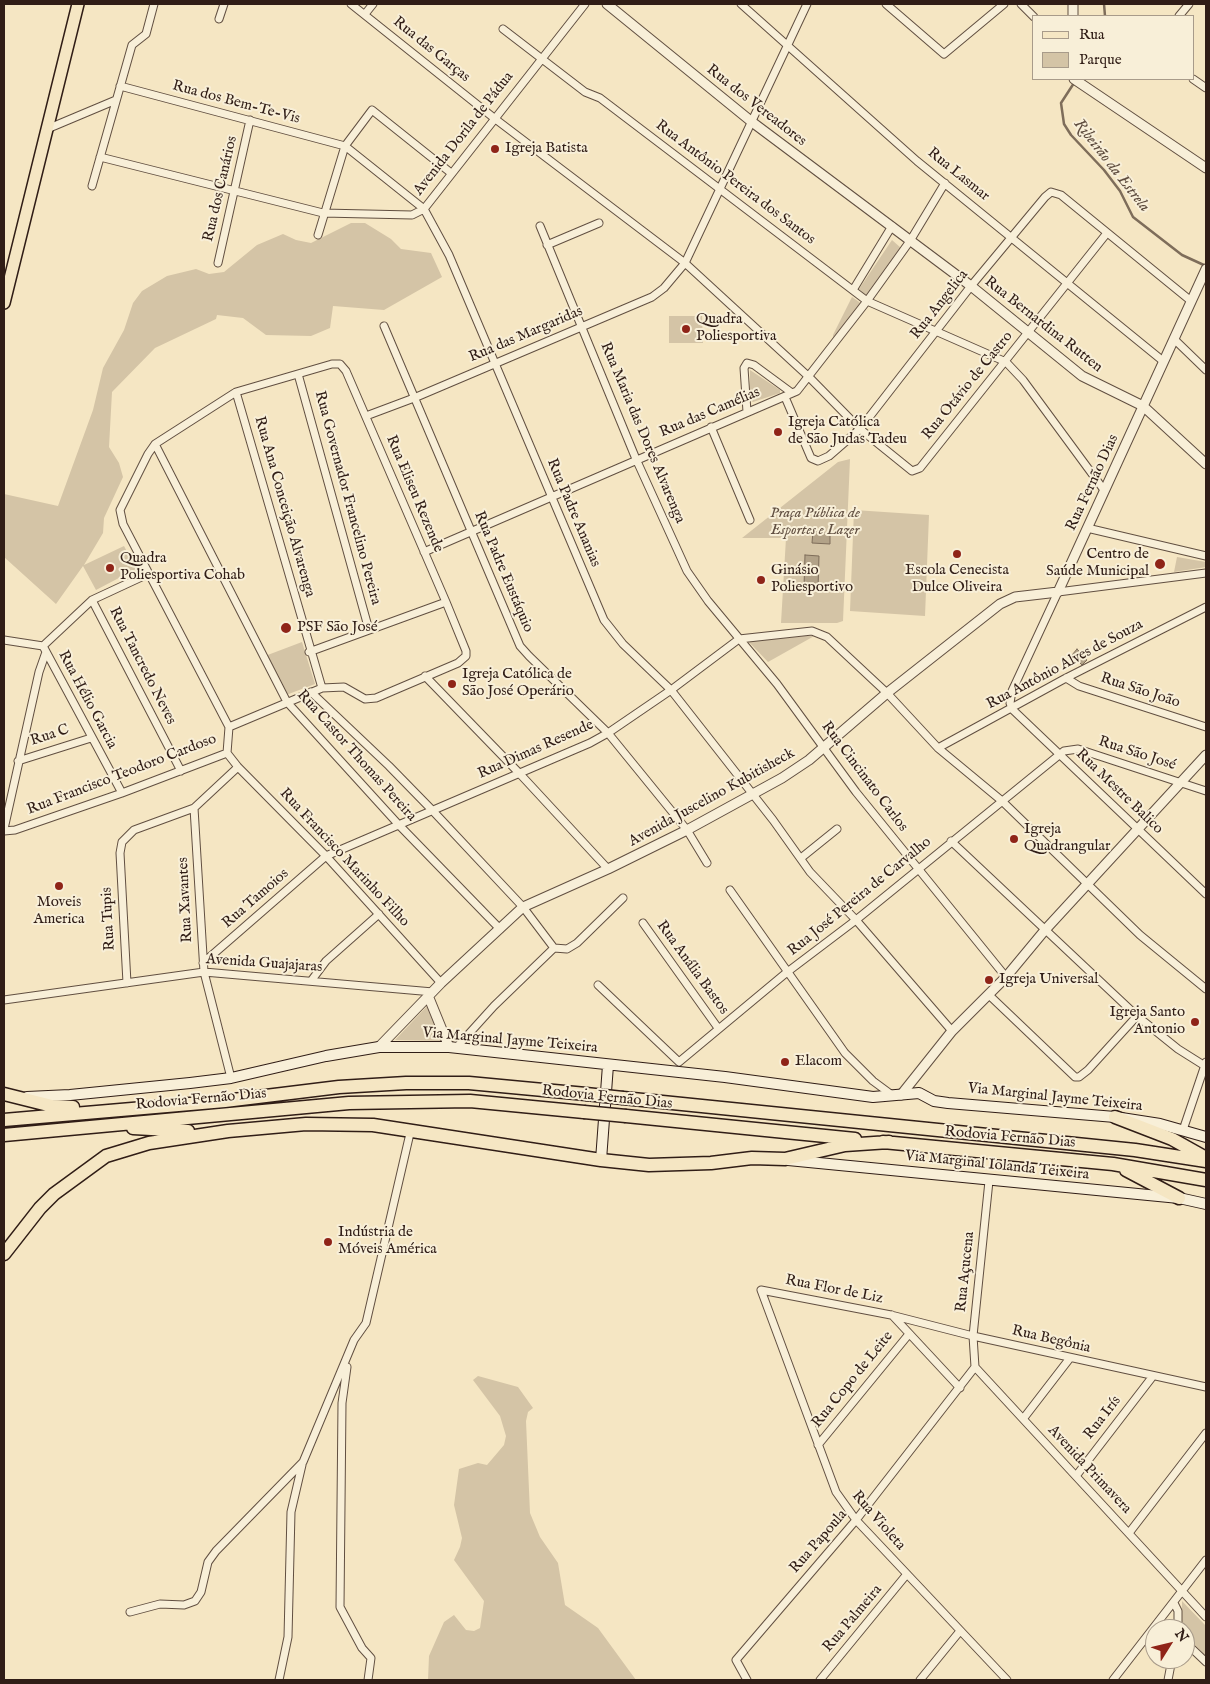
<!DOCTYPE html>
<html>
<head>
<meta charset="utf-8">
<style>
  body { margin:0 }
  #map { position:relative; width:1210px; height:1684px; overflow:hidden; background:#f5e6c3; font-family:"IM FELL English",serif }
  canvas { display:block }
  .frame { position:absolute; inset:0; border:5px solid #301d16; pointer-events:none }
  .legend { position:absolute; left:1032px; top:15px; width:162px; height:65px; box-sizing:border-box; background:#f8efd8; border:1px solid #a89b8a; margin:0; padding:6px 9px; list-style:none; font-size:15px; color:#301d16 }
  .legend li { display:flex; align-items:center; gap:10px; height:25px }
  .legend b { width:25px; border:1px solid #a89b8a }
  .north { position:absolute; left:1145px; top:1619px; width:50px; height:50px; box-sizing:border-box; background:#f8efd8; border:1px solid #a89b8a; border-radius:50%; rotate:54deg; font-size:14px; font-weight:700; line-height:20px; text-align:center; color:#301d16 }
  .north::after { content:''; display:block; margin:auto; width:18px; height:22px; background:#8f2418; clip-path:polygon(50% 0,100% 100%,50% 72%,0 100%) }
</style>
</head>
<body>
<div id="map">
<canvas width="1210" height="1684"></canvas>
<div class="frame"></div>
<ul class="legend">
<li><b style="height:6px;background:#f5e6c3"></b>Rua</li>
<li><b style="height:14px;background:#d4c4a6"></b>Parque</li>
</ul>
<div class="north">N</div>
</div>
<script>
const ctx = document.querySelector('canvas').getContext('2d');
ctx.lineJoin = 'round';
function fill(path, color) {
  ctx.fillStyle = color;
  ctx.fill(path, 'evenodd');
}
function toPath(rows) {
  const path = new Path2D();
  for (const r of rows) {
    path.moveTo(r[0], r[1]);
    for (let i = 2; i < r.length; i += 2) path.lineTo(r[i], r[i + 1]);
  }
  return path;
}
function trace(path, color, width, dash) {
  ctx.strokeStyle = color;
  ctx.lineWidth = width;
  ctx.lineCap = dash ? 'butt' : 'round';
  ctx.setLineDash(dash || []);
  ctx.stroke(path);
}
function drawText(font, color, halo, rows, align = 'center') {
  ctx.font = font + ' "IM FELL English",serif';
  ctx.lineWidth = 4;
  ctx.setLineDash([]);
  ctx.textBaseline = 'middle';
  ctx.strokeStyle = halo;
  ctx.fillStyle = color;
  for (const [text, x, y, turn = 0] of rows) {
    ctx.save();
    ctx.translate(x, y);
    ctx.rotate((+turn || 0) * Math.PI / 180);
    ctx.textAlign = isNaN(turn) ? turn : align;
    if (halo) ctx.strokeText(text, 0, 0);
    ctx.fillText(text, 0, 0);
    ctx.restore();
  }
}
fill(toPath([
  [351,223,365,223,391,239,401,249,431,253,442,277,384,310,333,306,330,328,311,336,266,335,243,318,217,315,216,319,155,348,112,392,109,447,119,463,123,477,104,518,103,533,84,565,124,546,136,569,96,590,83,566,56,604,4,557,4,494,58,506,93,410,103,368,124,330,133,303,142,291,167,276,196,269,209,274,224,272,257,245,283,234,296,240,311,243],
  [892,240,901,248,867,296,859,289],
  [852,297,862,304,833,341,833,335],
  [669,316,702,316,703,343,669,343],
  [750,370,780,390,780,393,753,402,750,400],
  [850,459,843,621,837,623,781,623,786,538,742,538,838,462],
  [854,510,929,515,925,616,850,611],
  [1177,557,1206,562,1206,567,1174,572],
  [816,635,768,662,748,641],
  [302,642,315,684,286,695,265,656],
  [428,1005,442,1041,395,1040],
  [478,1376,518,1387,533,1408,528,1412,526,1421,530,1513,540,1537,558,1563,565,1605,598,1628,636,1680,428,1680,429,1656,444,1622,454,1615,466,1630,474,1631,480,1628,484,1601,454,1560,460,1547,462,1538,454,1505,459,1469,478,1463,487,1465,504,1445,506,1436,500,1416,473,1380],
  [1182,1601,1206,1626,1206,1656,1185,1635,1185,1629,1182,1629]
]), '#d4c4a6');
const water = toPath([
  [813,531,830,533,830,544,812,543,813,531],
  [805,555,819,556,818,588,804,587,805,555],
  [1077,649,1087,660,1082,665,1072,655,1077,649]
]);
fill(water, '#b2a288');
trace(water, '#7e6d5a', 1);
trace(toPath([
  [1104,4,1105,16],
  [1074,83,1061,103,1064,124,1071,135,1104,170,1120,191,1133,217,1182,255,1206,266]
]), '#7e6d5a', 2.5);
const minor = toPath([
  [351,4,494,118,685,263,809,377,860,429,912,471,920,468,1107,233],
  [741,4,917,161,1163,361],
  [886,4,944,54,1004,4],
  [1021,4,1034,17],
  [365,14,373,4],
  [1179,16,1189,4],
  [219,19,224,4],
  [503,29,585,92,600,98,867,301,1006,362,1023,380,1104,490],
  [1193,79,1206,88],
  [120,86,345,146,424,209,449,255,604,620,623,644,671,690,773,820,810,872,856,920,952,1031],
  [47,129,116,100],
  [100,157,323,213,412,215,424,209,585,4],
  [92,186,132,45,146,34,154,4],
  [540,226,636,459,687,571,708,601,777,684,856,792,1006,977],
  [318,235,345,146,372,110,451,173],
  [547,245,599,223],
  [218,263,250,120],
  [853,290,892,226],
  [384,326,520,646,529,656,608,733,687,830,707,863],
  [1174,339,1206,370],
  [332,364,340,364,346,371,446,602,466,651,466,656,458,663,376,698,365,699,344,687,322,688,229,727,123,524,120,510,148,454,155,444,236,392,332,364],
  [298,374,369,630],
  [236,392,322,688],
  [785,397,811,458,818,461,829,456,860,429,971,286,1045,197,1051,192,1061,195,1191,301],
  [747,412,744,368,747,363,754,365,792,393],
  [366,416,414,398,652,297,664,288,685,263,807,4],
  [711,427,750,520],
  [155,444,287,702,398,824,500,929],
  [1087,528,1206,556],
  [424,552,797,391,867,301,910,241,945,183],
  [1206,573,1058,592,1012,691,1010,703,1012,709,1206,894],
  [92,600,181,771],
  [4,640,43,646],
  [43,646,122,793],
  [43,646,92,600,148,574],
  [309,652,446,602],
  [425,676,520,774,608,869],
  [1066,678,1079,686,1206,727],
  [311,692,389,766,432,810,523,907,554,948,567,949,577,943,623,898],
  [938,748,1066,678,1206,607],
  [227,753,238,767,326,856,441,983],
  [227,753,229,727],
  [18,761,91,738],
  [194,808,204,972,231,1078],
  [4,829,39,672,46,652],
  [4,831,15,830,122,793,227,753],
  [951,841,1137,1016,1178,1049,1205,1066],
  [801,858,837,829],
  [730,890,845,1053,873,1081,892,1095],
  [643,923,718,1028],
  [203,963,326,856,590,743,608,733,671,690,739,639,812,631,827,637,887,693,938,748,1002,801,1140,935,1206,989],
  [311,981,326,961,379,914],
  [127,983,120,853,122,842,134,830,194,808,238,767],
  [598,985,679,1062,786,973,856,920,1064,751,1078,749,1206,791],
  [989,995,1075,1077,1079,1077,1088,1070,1137,1016],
  [4,1000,204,972,433,992],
  [456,1048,494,1006,554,948],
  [1183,1130,1206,1062],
  [892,1315,960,1388],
  [347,1367,342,1403,340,1607,362,1648,371,1658,368,1680],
  [975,1367,1206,1617],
  [975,1367,973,1336,989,1181],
  [1023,1419,1070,1358],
  [818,1445,909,1334],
  [1076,1476,1153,1376],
  [1129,1533,1206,1433],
  [1174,1603,1178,1611,1178,1629],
  [130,1612,160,1604,184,1605,195,1601,201,1592,208,1562,216,1551,303,1462,354,1340,366,1323,411,1129],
  [1185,1642,1206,1662],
  [279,1680,288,1637,291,1512,302,1465],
  [747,1680,736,1660,856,1520,975,1367],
  [820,1680,907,1574],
  [920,1680,960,1631],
  [1007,1680,856,1520,836,1492,761,1290,891,1315,973,1336,1206,1387],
  [1113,1680,1206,1560],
  [1168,1680,1172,1659]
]);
const tertiary = toPath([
  [607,4,752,122,971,286,1082,376,1143,406,1206,464],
  [1073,4,1073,16],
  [1074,79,1206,168],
  [429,998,449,1047],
  [379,1047,441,983,523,907,608,869,687,830,782,778,809,760,887,693,1000,604,1015,597,1058,592,1206,269],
  [901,1095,952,1031,1006,977,1045,930,1206,755]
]);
const secondary = toPath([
  [27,1097,70,1095,190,1083,231,1078,326,1056,379,1047,449,1047,725,1077,873,1097,919,1093,934,1101,948,1103,1115,1117,1160,1124,1206,1137],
  [601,1160,608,1065],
  [788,1160,1179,1198,1206,1204]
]);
const primary = toPath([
  [4,303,78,4]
]);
const motorway = toPath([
  [4,1094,52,1106,73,1107],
  [623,1098,1135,1150,1206,1161],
  [626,1116,855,1139],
  [1115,1117,1172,1139,1206,1158],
  [4,1120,225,1101,339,1087,406,1083,469,1083,586,1094],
  [133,1128,188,1131],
  [4,1135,349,1103,470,1101,584,1112],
  [883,1142,1113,1164,1206,1180],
  [1126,1170,1179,1198],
  [4,1254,40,1208,54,1194,106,1156,149,1143,228,1131,306,1124,373,1125,601,1160,649,1165,711,1163,752,1158,785,1159,845,1145,889,1142]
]);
trace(minor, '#614f41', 9);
trace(tertiary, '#614f41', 11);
trace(secondary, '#301d16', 12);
trace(primary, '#301d16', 14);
trace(motorway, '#301d16', 15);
trace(minor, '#f8efd8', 7);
trace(tertiary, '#f8efd8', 9);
trace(secondary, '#f8efd8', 10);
trace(primary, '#f5e6c3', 11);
trace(motorway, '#f5e6c3', 12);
const motorwayBridge = toPath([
  [586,1094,623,1098],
  [584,1112,626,1116]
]);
trace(motorwayBridge, '#301d16', 15, []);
trace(motorwayBridge, '#f5e6c3', 12);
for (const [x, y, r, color] of [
  [495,149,5,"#8f2418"],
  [686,329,5,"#8f2418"],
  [778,432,5,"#8f2418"],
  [957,554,5,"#8f2418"],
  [1160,564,6,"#8f2418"],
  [110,568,5,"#8f2418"],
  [761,580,5,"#8f2418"],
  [286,628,6,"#8f2418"],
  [452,684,5,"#8f2418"],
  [1014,839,5,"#8f2418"],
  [59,886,5,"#8f2418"],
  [989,980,5,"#8f2418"],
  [1195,1022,5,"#8f2418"],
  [785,1062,5,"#8f2418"],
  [328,1242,5,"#8f2418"]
]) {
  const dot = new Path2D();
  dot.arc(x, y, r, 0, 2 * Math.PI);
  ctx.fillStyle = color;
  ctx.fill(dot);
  trace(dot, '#f8efd8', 2);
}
drawText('15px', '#301d16', '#f8efd8', [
  ["Rua das Garças",431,50,39],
  ["Rua dos Bem-Te-Vis",236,103,15],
  ["Rua dos Vereadores",756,106,38],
  ["Avenida Dorila de Pádua",464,134,-52],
  ["Rua Lasmar",958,175,39],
  ["Rua Antônio Pereira dos Santos",735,183,37],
  ["Rua dos Canários",221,189,-77],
  ["Rua Angelica",940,305,-52],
  ["Rua Bernardina Rutten",1043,325,38],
  ["Rua das Margaridas",526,335,-23],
  ["Rua Otávio de Castro",968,386,-51],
  ["Rua das Camélias",710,413,-23],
  ["Rua Maria das Dores Alvarenga",642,433,67],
  ["Rua Fernão Dias",1093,483,-65],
  ["Rua Eliseu Rezende",414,494,67],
  ["Rua Governador Francelino Pereira",347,498,75],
  ["Rua Ana Conceição Alvarenga",284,507,74],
  ["Rua Padre Ananias",573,513,67],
  ["Rua Padre Eustáquio",503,572,67],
  ["Rua Antônio Alves de Souza",1065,665,-28],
  ["Rua Tancredo Neves",142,666,63],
  ["Rua São João",1140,691,18],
  ["Rua Hélio Garcia",87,700,62],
  ["Rua C",50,736,-18],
  ["Rua Dimas Resende",536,750,-24],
  ["Rua São José",1137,754,18],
  ["Rua Castor Thomas Pereira",356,756,48],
  ["Rua Francisco Teodoro Cardoso",122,775,-21],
  ["Rua Cincinato Carlos",864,777,53],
  ["Rua Mestre Balico",1119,792,44],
  ["Avenida Juscelino Kubitisheck",712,798,-29],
  ["Rua Francisco Marinho Filho",344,858,47],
  ["Rua José Pereira de Carvalho",860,897,-39],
  ["Rua Tamoios",256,899,-41],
  ["Rua Xavantes",186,900,-93],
  ["Rua Tupis",109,919,-93],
  ["Avenida Guajajaras",264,964,4],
  ["Rua Anália Bastos",692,968,54],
  ["Via Marginal Jayme Teixeira",510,1041,5],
  ["Rodovia Fernão Dias",607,1098,6],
  ["Via Marginal Jayme Teixeira",1055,1098,6],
  ["Rodovia Fernão Dias",201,1100,-5],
  ["Rodovia Fernão Dias",1010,1138,5],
  ["Via Marginal Iolanda Teixeira",997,1166,6],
  ["Rua Açucena",966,1272,-84],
  ["Rua Flor de Liz",834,1290,11],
  ["Rua Begônia",1051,1340,13],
  ["Rua Copo de Leite",853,1380,-51],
  ["Rua Irís",1103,1418,-52],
  ["Avenida Primavera",1089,1470,47],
  ["Rua Violeta",878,1521,49],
  ["Rua Papoula",819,1542,-49],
  ["Rua Palmeira",853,1619,-50]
]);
drawText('15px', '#301d16', '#f8efd8', [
  ["Igreja Batista",505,149],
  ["Quadra",696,320],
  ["Poliesportiva",696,337],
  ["Igreja Católica",788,423],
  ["de São Judas Tadeu",788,440],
  ["Centro de",1149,555,"right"],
  ["Saúde Municipal",1149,572,"right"],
  ["Quadra",120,559],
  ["Poliesportiva Cohab",120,576],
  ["Ginásio",771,571],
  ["Poliesportivo",771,588],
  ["Escola Cenecista",957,571,"center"],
  ["Dulce Oliveira",957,588,"center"],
  ["PSF São José",297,628],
  ["Igreja Católica de",462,675],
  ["São José Operário",462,692],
  ["Igreja",1024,830],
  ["Quadrangular",1024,847],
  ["Moveis",59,903,"center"],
  ["America",59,920,"center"],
  ["Igreja Universal",999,980],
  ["Igreja Santo",1185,1013,"right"],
  ["Antonio",1185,1030,"right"],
  ["Elacom",795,1062],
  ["Indústria de",338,1233],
  ["Móveis América",338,1250]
], 'left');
drawText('italic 15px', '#614f41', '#f8efd8', [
  ["Praça Pública de",815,514],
  ["Esportes e Lazer",815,531]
]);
drawText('italic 16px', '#5e4c3e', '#f8efd8', [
  ["Ribeirão da Estrela",1111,166,52]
]);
</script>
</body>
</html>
